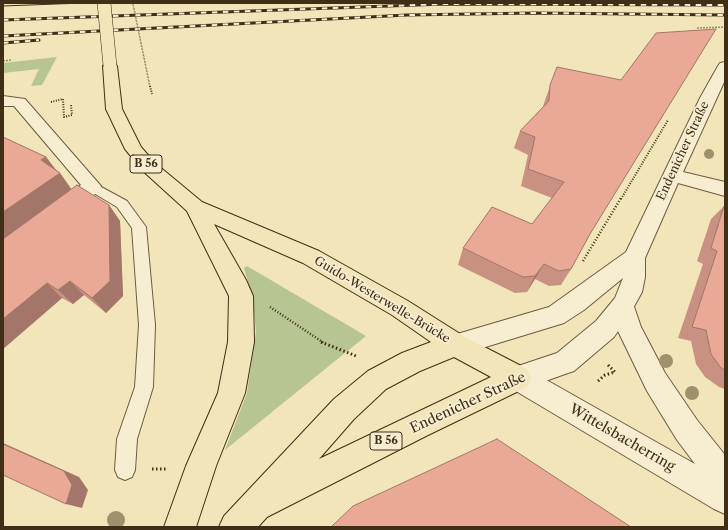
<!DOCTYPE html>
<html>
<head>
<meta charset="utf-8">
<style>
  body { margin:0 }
  #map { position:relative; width:728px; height:530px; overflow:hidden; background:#f2e5ba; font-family:"Libre Caslon Text",serif }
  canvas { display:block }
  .frame { position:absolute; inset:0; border:4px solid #402e16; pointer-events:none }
</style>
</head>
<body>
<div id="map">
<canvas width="728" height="530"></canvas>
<div class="frame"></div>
</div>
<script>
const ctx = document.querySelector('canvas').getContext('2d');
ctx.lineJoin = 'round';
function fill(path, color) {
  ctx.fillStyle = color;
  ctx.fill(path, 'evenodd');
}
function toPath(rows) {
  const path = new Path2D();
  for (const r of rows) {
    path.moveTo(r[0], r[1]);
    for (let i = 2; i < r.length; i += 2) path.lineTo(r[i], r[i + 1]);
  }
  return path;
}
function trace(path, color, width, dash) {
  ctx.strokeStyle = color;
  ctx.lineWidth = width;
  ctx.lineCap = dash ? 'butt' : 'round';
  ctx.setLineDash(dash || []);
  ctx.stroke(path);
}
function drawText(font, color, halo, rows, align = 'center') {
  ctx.font = font + ' "Libre Caslon Text",serif';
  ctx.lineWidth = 3.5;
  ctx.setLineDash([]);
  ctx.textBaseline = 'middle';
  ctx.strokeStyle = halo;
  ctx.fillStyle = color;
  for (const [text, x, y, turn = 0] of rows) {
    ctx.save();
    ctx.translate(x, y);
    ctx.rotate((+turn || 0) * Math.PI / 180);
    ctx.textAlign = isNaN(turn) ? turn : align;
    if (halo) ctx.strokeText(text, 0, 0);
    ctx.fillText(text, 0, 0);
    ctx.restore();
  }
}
fill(toPath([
  [57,57,42,85,31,86,39,69,3,73,3,63],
  [247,266,366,336,225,450,247,393,256,332,253,299,244,268]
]), '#b7c592');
const service = toPath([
  [92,182,127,201,146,227,155,325,153,387,137,439,135,470,132,477,125,480,118,477,115,470,117,439,135,387,139,325,132,228,117,207,87,189,86,186,87,183,92,182]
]);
const minor = toPath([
  [725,62,725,80,683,172,725,182,725,196,678,183,645,258,645,277,642,292,631,312,614,337,574,371,565,374,518,391,509,387,505,378,509,369,557,353,596,321,615,298,623,278,584,310,564,323,456,356,447,353,443,345,447,337,549,307,626,252,700,98,718,66,720,63,725,62],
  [3,96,25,99,101,186,99,191,70,213,63,215,56,213,53,208,56,203,81,185,14,106,3,106,3,96]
]);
const tertiary = toPath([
  [623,295,631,298,641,327,665,373,697,420,725,455,725,514,714,509,509,387,505,378,509,369,518,365,527,369,695,464,677,440,647,391,617,329,611,305,615,298,623,295]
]);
const primary = toPath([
  [110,62,115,63,117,66,122,109,141,147,155,163,202,202,319,251,408,301,465,337,527,369,531,378,527,387,426,436,267,517,258,527,219,527,224,516,334,399,368,371,402,353,431,342,392,315,303,263,214,224,246,280,253,296,254,342,245,393,216,466,196,527,164,527,186,466,218,393,228,342,229,296,187,211,143,171,125,149,106,109,103,66,105,63,110,62],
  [454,357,491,377,319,459,354,419,386,389,420,371,454,357]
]);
trace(service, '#6c5c3f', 2);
trace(minor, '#6c5c3f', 2);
trace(tertiary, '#6c5c3f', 2);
trace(primary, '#402e16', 2);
trace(toPath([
  [697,28,725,27],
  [3,61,12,60]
]), '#402e16', 1.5, [0.5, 1]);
trace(toPath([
  [51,102,63,99,64,117,72,115,71,105],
  [621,199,668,120]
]), '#402e16', 2, [1, 1.5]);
trace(toPath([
  [583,261,621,198],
  [270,307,324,343]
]), '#402e16', 2.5, [1, 2]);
trace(toPath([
  [321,342,356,356],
  [598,381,605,375,615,372,607,364],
  [152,469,167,469]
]), '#402e16', 3, [1.5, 2.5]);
fill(service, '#f7eed2');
fill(minor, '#f7eed2');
fill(tertiary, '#f7eed2');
fill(primary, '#f2e5ba');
trace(toPath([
  [3,6,83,3]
]), '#402e16', 1);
const rail = toPath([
  [3,20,444,4,725,5],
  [3,36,407,15,536,13,725,15],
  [3,43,39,40]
]);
trace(rail, '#402e16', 3);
trace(rail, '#f7eed2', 2, [5.5]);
const primaryBridge = toPath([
  [104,3,110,66]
]);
trace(primaryBridge, '#402e16', 14, []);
trace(toPath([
  [130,3,133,4,150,87]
]), '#402e16', 1.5, [0.5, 1]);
trace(toPath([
  [150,86,152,94]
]), '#402e16', 2, [1, 1.5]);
trace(primaryBridge, '#f2e5ba', 13);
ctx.fillStyle = '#9d916e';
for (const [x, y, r] of [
  [709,154,5],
  [666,361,7],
  [692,393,7],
  [116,520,9]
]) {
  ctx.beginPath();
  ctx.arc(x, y, r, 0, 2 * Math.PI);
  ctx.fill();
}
fill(toPath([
  [557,67,590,234,571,269,561,285,549,286,535,279,527,292,515,293,458,265,463,248,532,224,552,198,521,186,528,155,514,148,520,131,543,107,544,103],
  [3,137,46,157,57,171,60,173,71,189,109,205,120,221,123,296,106,313,84,295,73,304,62,298,3,349],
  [725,205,725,389,719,387,705,377,696,364,691,341,678,338,703,264,697,261,711,219]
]), '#c89181');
fill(toPath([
  [46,157,58,173,41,160],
  [60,173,72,190,3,239,3,212],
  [109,205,120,221,123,296,106,313,92,298],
  [544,264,535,279,527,292,535,276],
  [70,281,84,295,73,304,58,290],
  [47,283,62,298,3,349,3,319],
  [3,443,79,477,88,490,82,508,66,504,3,444]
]), '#a37669');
const building = toPath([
  [716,29,590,234,571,269,559,271,544,264,535,276,523,277,463,248,492,207,532,224,564,182,528,169,535,137,520,131,549,101,550,85,557,67,621,80,656,33,716,29],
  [3,137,46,157,41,160,60,173,3,212,3,137],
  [77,185,109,205,110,281,92,298,70,281,58,290,47,283,3,319,3,239,77,185],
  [725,205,725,370,721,368,711,354,706,330,692,327,717,251,711,248,724,206,725,205],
  [497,439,631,527,331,527,353,506,497,439],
  [3,444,64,471,72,485,66,504,3,475,3,444]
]);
fill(building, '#e9a996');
trace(building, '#a37669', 1);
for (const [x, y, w] of [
  [146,164,32],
  [386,441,32]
]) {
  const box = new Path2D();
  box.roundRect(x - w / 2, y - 9, w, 18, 3);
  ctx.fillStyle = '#f7eed2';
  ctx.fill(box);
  trace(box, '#402e16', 1);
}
drawText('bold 11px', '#402e16', null, [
  ["B 56",146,164],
  ["B 56",386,441]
]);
drawText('12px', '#402e16', '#f7eed2', [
  ["Endenicher Straße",683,151,-65],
  ["Guido-Westerwelle-Brücke",382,300,31]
]);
drawText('14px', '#402e16', '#f7eed2', [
  ["Endenicher Straße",468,403,-25],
  ["Wittelsbacherring",622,438,30]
]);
</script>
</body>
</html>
